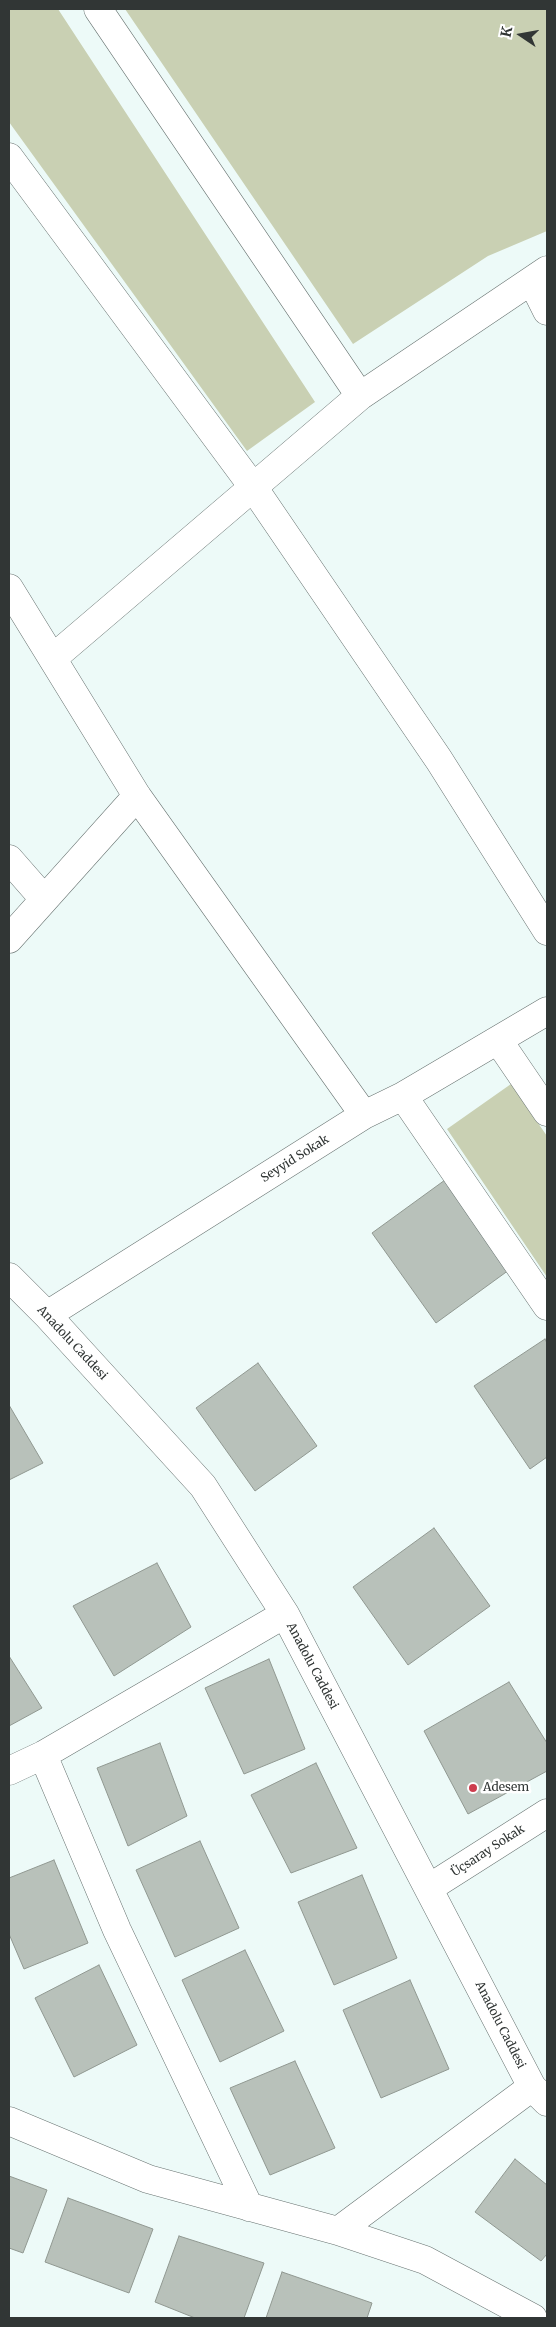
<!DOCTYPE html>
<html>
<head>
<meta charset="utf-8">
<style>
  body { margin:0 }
  #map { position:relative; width:556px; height:2327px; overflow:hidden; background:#edfaf8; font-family:Merriweather,serif }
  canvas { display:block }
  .frame { position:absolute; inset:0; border:10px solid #313635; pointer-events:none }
  .north { position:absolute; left:496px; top:10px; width:50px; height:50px; -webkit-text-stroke:4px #fff; paint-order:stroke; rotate:282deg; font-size:14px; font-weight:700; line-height:20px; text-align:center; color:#313635 }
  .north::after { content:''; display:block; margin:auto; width:18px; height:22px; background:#313635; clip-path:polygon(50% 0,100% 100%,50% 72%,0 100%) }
</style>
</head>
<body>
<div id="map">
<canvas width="556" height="2327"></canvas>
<div class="frame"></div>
<div class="north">K</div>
</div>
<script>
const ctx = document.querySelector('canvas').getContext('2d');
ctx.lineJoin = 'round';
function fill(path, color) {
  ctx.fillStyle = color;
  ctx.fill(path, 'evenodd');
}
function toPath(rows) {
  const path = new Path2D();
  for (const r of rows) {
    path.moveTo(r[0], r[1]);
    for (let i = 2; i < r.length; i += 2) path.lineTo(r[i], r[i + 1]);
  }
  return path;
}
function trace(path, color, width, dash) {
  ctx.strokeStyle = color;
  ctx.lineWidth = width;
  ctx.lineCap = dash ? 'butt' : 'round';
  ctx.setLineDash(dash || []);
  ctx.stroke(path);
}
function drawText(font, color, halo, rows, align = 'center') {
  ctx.font = font + ' Merriweather,serif';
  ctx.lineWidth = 5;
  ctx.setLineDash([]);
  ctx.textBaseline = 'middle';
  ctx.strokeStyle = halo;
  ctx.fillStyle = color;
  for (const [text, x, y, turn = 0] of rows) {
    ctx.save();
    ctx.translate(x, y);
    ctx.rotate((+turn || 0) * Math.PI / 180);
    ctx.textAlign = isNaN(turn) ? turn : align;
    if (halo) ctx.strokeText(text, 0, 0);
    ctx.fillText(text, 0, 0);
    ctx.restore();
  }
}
fill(toPath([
  [9,9,58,9,315,402,247,451,9,122],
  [125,9,547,9,547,231,488,256,353,344],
  [511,1084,547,1136,547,1277,447,1129]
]), '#c9d0b3');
const building = toPath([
  [445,1180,509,1270,436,1323,372,1233,445,1180],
  [545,1339,547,1343,547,1457,530,1469,474,1386,545,1339],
  [258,1363,317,1446,255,1491,196,1408,258,1363],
  [9,1405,43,1463,9,1480,9,1405],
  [434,1528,490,1606,408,1665,353,1587,434,1528],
  [157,1563,191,1627,114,1676,73,1606,157,1563],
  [9,1656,42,1708,9,1726,9,1656],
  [269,1659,305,1749,244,1774,205,1688,269,1659],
  [509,1682,547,1743,547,1771,468,1814,424,1731,509,1682],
  [160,1743,187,1816,128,1846,97,1768,160,1743],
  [316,1763,357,1848,291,1873,251,1795,316,1763],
  [200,1841,239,1928,175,1957,136,1870,200,1841],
  [54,1860,88,1943,24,1969,9,1934,9,1878,54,1860],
  [362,1875,397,1958,334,1985,298,1902,362,1875],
  [245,1950,284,2031,220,2062,182,1980,245,1950],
  [99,1965,137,2045,74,2077,35,1998,99,1965],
  [410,1980,449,2069,381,2098,343,2010,410,1980],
  [295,2061,335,2148,270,2175,230,2088,295,2061],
  [515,2159,547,2185,547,2254,541,2261,475,2212,515,2159],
  [9,2176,47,2190,23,2253,9,2248,9,2176],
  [68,2198,153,2229,129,2293,45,2262,68,2198],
  [179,2236,264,2263,244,2318,195,2318,155,2302,179,2236],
  [282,2272,372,2303,367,2318,266,2318,282,2272]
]);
fill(building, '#b8c1ba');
trace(building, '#909891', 1);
const minor = toPath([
  [98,9,360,396],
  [9,157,253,487,439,760,547,931],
  [532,281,547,311],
  [9,588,137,796,364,1115],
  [53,658,360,396,547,270],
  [9,859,44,899],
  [9,939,137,796],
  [498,1040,547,1112],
  [403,1096,547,1306],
  [9,1277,47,1315,203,1486,285,1614,532,2087,547,2102],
  [47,1315,364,1115,403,1096,547,1011],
  [43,1755,117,1930,249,2207],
  [9,1771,43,1755,285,1614],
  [429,1888,547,1813],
  [9,2121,148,2179,338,2231,425,2260,533,2318],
  [338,2231,532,2087]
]);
trace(minor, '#687371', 29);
trace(minor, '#fff', 28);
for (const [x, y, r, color] of [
  [473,1788,5,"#cd3d4e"]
]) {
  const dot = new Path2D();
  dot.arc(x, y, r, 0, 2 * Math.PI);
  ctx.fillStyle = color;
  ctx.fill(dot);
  trace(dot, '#fff', 2);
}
drawText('12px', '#313635', '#fff', [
  ["Seyyid Sokak",295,1159,-32],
  ["Anadolu Caddesi",72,1343,47],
  ["Anadolu Caddesi",312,1666,62],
  ["Üçsaray Sokak",488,1851,-33],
  ["Anadolu Caddesi",500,2025,63]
]);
drawText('12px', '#313635', '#fff', [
  ["Adesem",483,1788]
], 'left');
</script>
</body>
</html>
